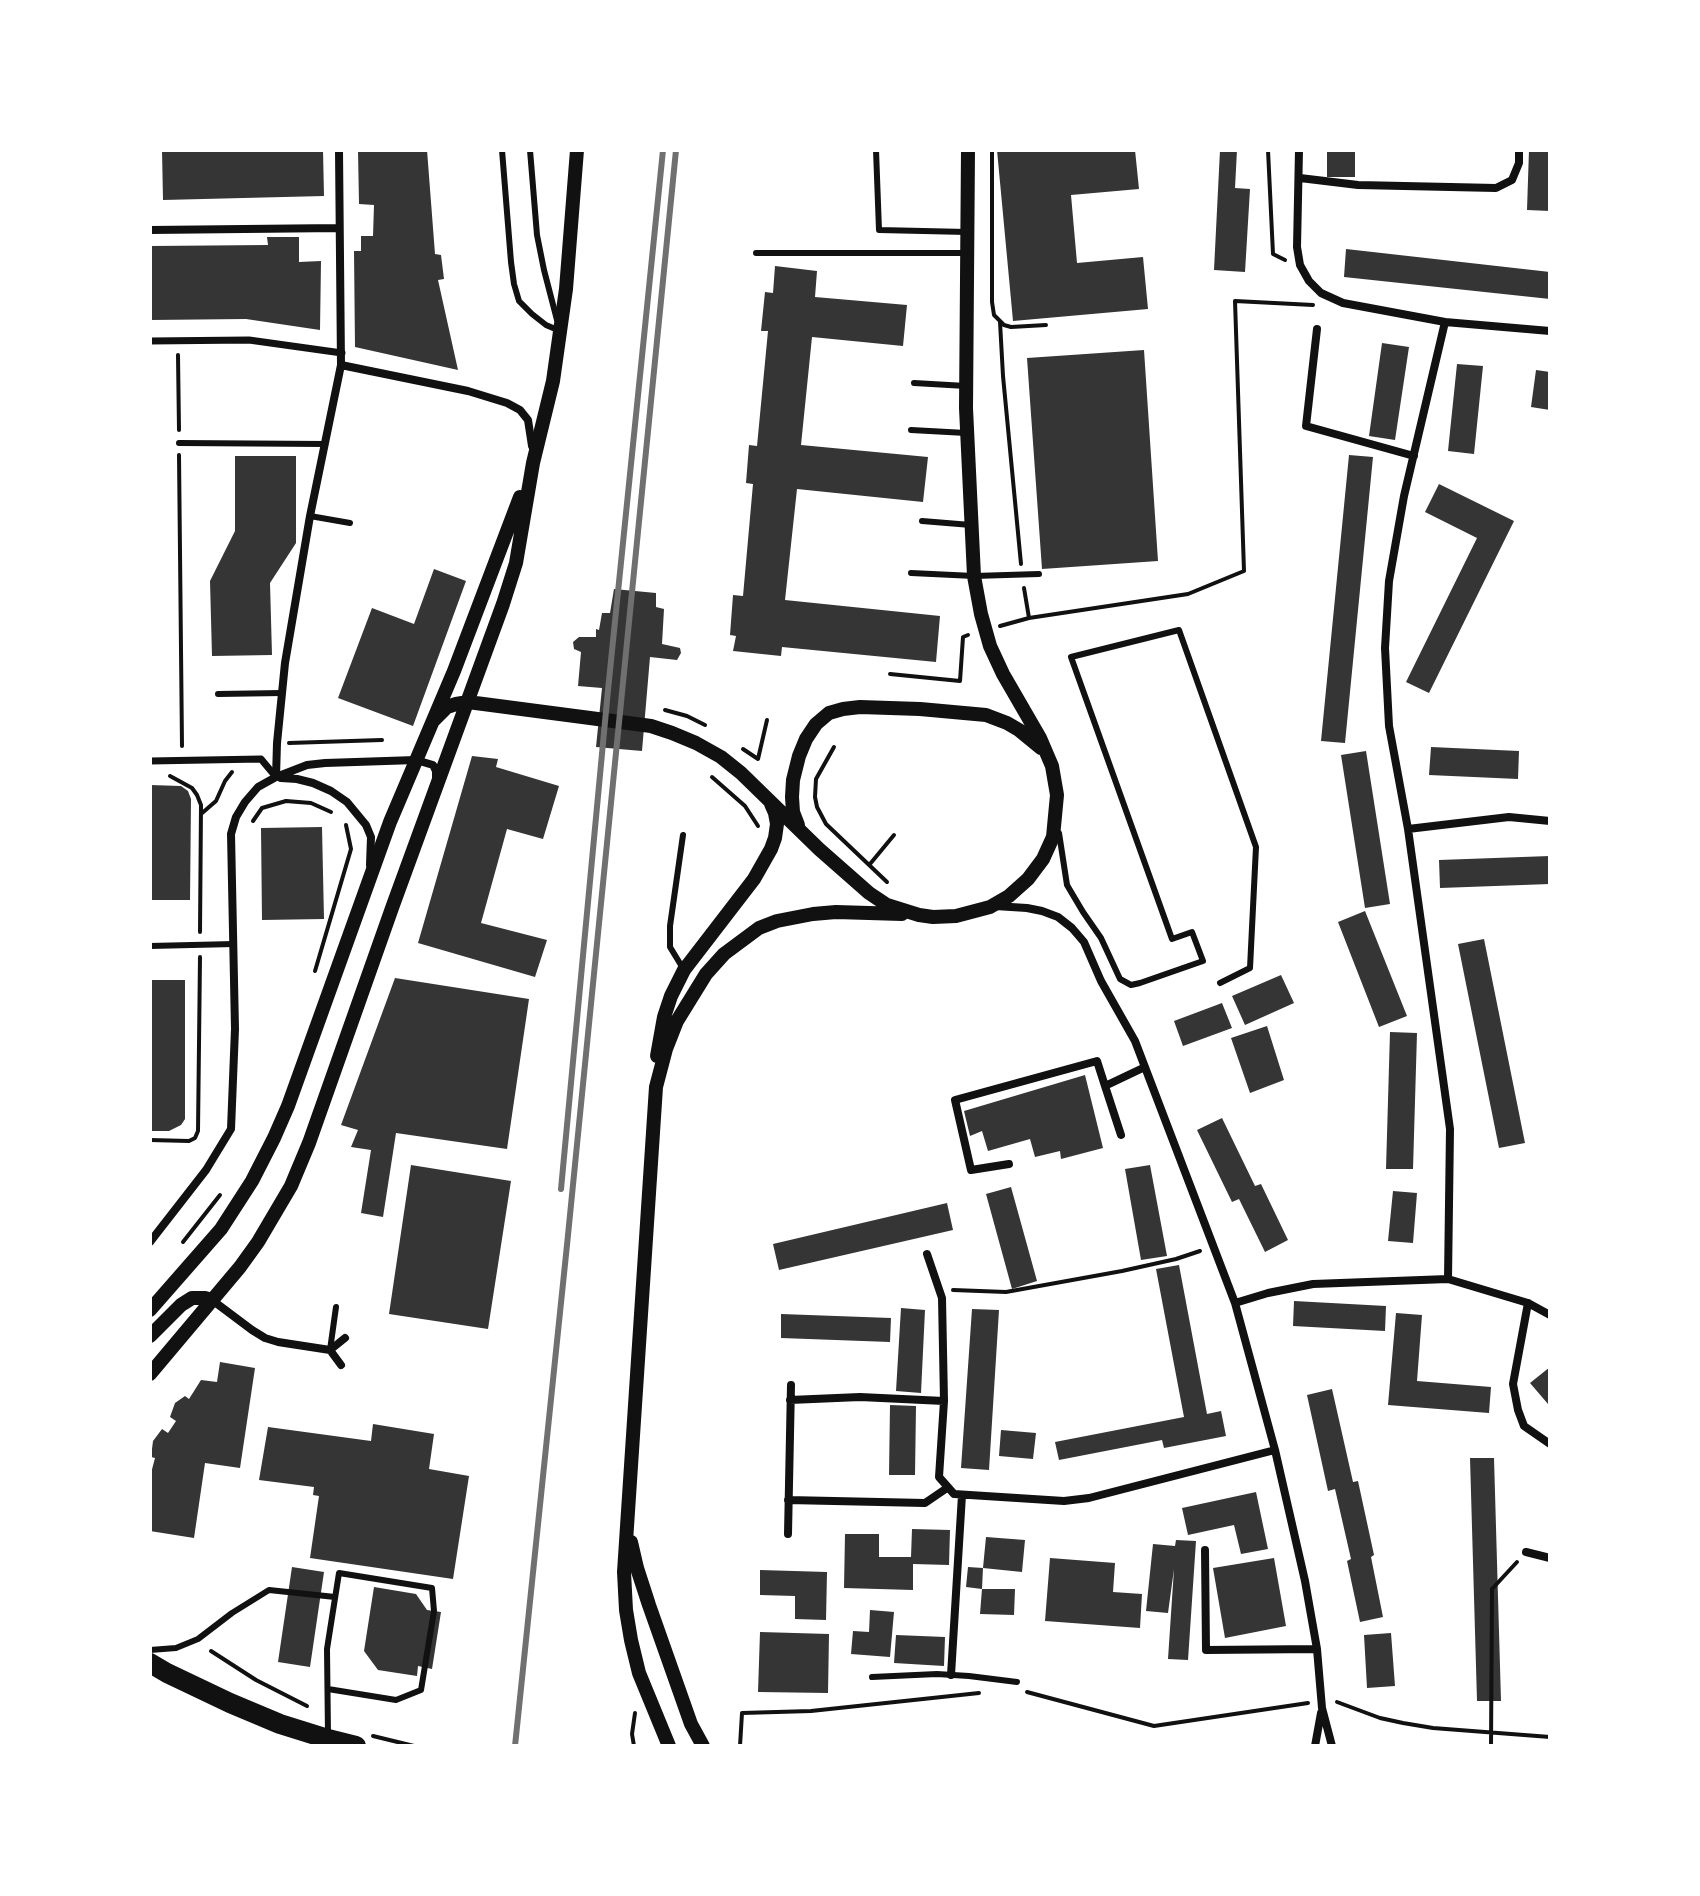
<!DOCTYPE html>
<html>
<head>
<meta charset="utf-8">
<style>
  body { margin:0 }
  #map { position:relative; width:1700px; height:1896px; overflow:hidden; background:#fff; font-family:Manrope,sans-serif }
  canvas { display:block }
  .frame { position:absolute; inset:0; border:152px solid #fff; pointer-events:none }
</style>
</head>
<body>
<div id="map">
<canvas width="1700" height="1896"></canvas>
<div class="frame"></div>
</div>
<script>
const ctx = document.querySelector('canvas').getContext('2d');
ctx.lineJoin = 'round';
function fill(path, color) {
  ctx.fillStyle = color;
  ctx.fill(path, 'evenodd');
}
function toPath(rows) {
  const path = new Path2D();
  for (const r of rows) {
    path.moveTo(r[0], r[1]);
    for (let i = 2; i < r.length; i += 2) path.lineTo(r[i], r[i + 1]);
  }
  return path;
}
function trace(path, color, width, dash) {
  ctx.strokeStyle = color;
  ctx.lineWidth = width;
  ctx.lineCap = dash ? 'butt' : 'round';
  ctx.setLineDash(dash || []);
  ctx.stroke(path);
}
fill(toPath([
  [162,150,323,150,324,196,163,200],
  [358,150,427,150,435,254,441,255,444,279,438,280,458,370,355,347,354,251,361,251,361,236,373,236,374,205,359,204],
  [997,150,1135,150,1139,189,1071,195,1077,263,1143,257,1148,309,1013,321],
  [1220,150,1237,150,1235,188,1250,189,1245,272,1214,270],
  [1327,150,1355,150,1355,177,1327,177],
  [1529,150,1550,150,1550,211,1527,210],
  [267,237,299,237,299,262,321,261,320,330,246,319,150,320,150,246,268,245],
  [1346,249,1550,272,1550,299,1344,277],
  [775,266,817,271,815,297,907,305,903,346,812,337,801,445,928,457,923,502,797,489,785,600,940,616,936,662,782,647,781,656,733,651,736,636,730,635,733,595,743,596,753,484,746,483,749,445,757,446,768,331,761,331,765,292,773,293],
  [1382,343,1409,347,1395,440,1369,436],
  [1144,350,1158,561,1042,569,1027,358],
  [1457,364,1483,366,1474,454,1448,451],
  [1536,370,1550,372,1550,410,1531,407],
  [1349,455,1373,457,1345,743,1321,741],
  [235,456,296,456,296,543,270,583,272,655,212,656,210,581,235,531],
  [1439,484,1514,521,1429,693,1406,682,1477,538,1425,512],
  [434,569,466,581,413,726,338,698,372,608,414,624],
  [614,589,656,593,656,607,664,609,662,644,680,648,681,653,677,660,650,657,642,751,596,747,602,688,578,686,581,652,574,649,573,642,579,637,596,637,596,629,599,630,602,613,610,613],
  [1431,747,1519,751,1518,779,1429,775],
  [1366,751,1390,904,1365,908,1341,755],
  [472,756,498,759,496,767,559,786,543,839,507,829,481,923,547,940,535,977,418,943],
  [150,785,181,786,188,791,191,799,190,900,150,900],
  [322,827,324,919,262,920,261,828],
  [1550,856,1550,884,1440,888,1439,860],
  [1365,911,1407,1016,1379,1027,1338,922],
  [1484,939,1525,1143,1499,1148,1458,944],
  [1281,975,1294,1003,1245,1025,1232,996],
  [395,978,529,999,507,1149,396,1133,383,1217,361,1213,371,1150,351,1147,358,1130,341,1125],
  [150,980,185,980,185,1119,181,1125,169,1131,150,1131],
  [1222,1003,1232,1028,1183,1046,1174,1021],
  [1267,1026,1284,1080,1250,1093,1231,1038],
  [1390,1032,1417,1033,1413,1169,1386,1169],
  [1085,1075,1103,1148,1061,1159,1060,1151,1035,1157,1030,1139,988,1151,982,1131,970,1136,964,1111],
  [1222,1118,1255,1186,1261,1184,1288,1240,1265,1252,1239,1199,1232,1202,1197,1130],
  [411,1165,511,1181,488,1329,389,1314],
  [1150,1165,1167,1256,1141,1260,1125,1169],
  [1011,1187,1037,1281,1012,1289,986,1194],
  [1393,1191,1417,1193,1413,1243,1388,1241],
  [947,1203,953,1230,779,1270,773,1244],
  [1179,1265,1207,1414,1221,1411,1226,1436,1164,1448,1162,1440,1059,1460,1055,1442,1184,1417,1156,1269],
  [1294,1301,1386,1306,1385,1331,1293,1326],
  [901,1308,925,1310,921,1393,896,1391],
  [972,1309,999,1310,989,1470,961,1468],
  [1396,1313,1422,1315,1417,1381,1491,1387,1489,1413,1388,1405],
  [781,1314,891,1318,890,1342,781,1338],
  [220,1362,255,1368,240,1468,205,1463,194,1538,150,1531,150,1477,155,1458,151,1457,153,1441,162,1429,168,1433,176,1421,170,1417,175,1403,185,1396,189,1399,201,1380,217,1382],
  [1550,1367,1550,1402,1548,1404,1530,1383],
  [1332,1389,1353,1482,1358,1481,1374,1555,1371,1557,1383,1617,1360,1622,1347,1561,1351,1559,1335,1489,1328,1491,1307,1395],
  [890,1405,916,1406,915,1475,889,1475],
  [373,1424,434,1434,429,1469,469,1476,453,1579,310,1558,319,1496,313,1495,314,1487,259,1480,268,1427,371,1441],
  [1001,1430,1036,1433,1033,1459,999,1456],
  [1470,1458,1494,1458,1501,1701,1477,1701],
  [1256,1492,1268,1549,1241,1554,1234,1525,1188,1535,1182,1508],
  [912,1529,950,1530,949,1565,913,1564,913,1590,844,1588,845,1534,879,1534,879,1557,911,1557],
  [986,1537,1025,1540,1022,1572,983,1568],
  [1176,1540,1196,1541,1188,1660,1168,1659,1174,1569,1168,1613,1146,1611,1153,1544,1175,1546],
  [1050,1558,1115,1563,1113,1592,1142,1594,1140,1628,1045,1621],
  [1274,1558,1286,1626,1225,1638,1213,1568],
  [292,1567,324,1572,310,1667,278,1662],
  [968,1567,983,1568,982,1589,1015,1589,1014,1615,980,1614,982,1589,966,1587],
  [760,1570,827,1572,826,1620,795,1619,795,1596,760,1595],
  [374,1587,416,1594,427,1610,441,1612,432,1669,418,1666,417,1676,378,1670,364,1651],
  [870,1610,894,1612,890,1657,851,1654,853,1631,869,1632],
  [760,1632,829,1634,828,1693,758,1692],
  [1391,1633,1395,1686,1367,1688,1364,1635],
  [896,1635,945,1637,944,1666,894,1663]
]), '#353535');
trace(toPath([
  [992,150,992,302,994,315,1004,325,1011,327,1046,325],
  [1268,150,1273,254,1285,260],
  [1000,322,1003,376,1021,564],
  [178,355,179,430],
  [179,455,182,746],
  [1024,588,1029,618],
  [1000,626,1029,618,1188,594,1244,571,1235,301,1313,305],
  [890,674,960,681,963,637,968,635],
  [665,710,687,716,705,725],
  [289,743,382,740],
  [834,747,816,779,815,797,817,807,826,824,887,882],
  [743,749,758,759,767,720],
  [170,776,192,788,197,795,201,805,200,932],
  [712,777,745,806,758,826],
  [201,814,216,801,225,781,232,772],
  [253,821,262,808,286,801,311,803,331,812],
  [870,864,894,835],
  [315,971,351,849,346,825],
  [150,1140,189,1141,195,1138,198,1131,200,957],
  [183,1242,220,1195],
  [953,1290,1006,1292,1122,1271,1176,1259,1200,1251],
  [211,1651,256,1680,307,1706],
  [1027,1692,1154,1726,1308,1703],
  [1337,1702,1380,1718,1403,1723,1433,1728,1550,1737],
  [373,1736,414,1746],
  [634,1746,632,1734,635,1713],
  [738,1746,740,1746,742,1713,811,1711,979,1693],
  [1491,1746,1492,1589,1517,1562]
]), '#111', 4);
trace(toPath([
  [502,150,511,262,514,284,519,301,532,314,546,325,560,331],
  [530,150,537,235,544,270,557,320],
  [876,150,879,230,967,232],
  [756,253,967,253],
  [914,383,966,386],
  [911,430,966,433],
  [179,443,325,444],
  [310,516,350,523],
  [922,521,971,525],
  [911,573,974,576,1039,574],
  [218,694,282,693],
  [1059,833,1067,885,1083,912,1101,938,1120,979,1131,985,1140,983,1203,961,1192,932,1172,939,1071,657,1179,630,1256,847,1250,968,1220,983],
  [683,835,670,926,670,947,684,970],
  [150,946,234,944],
  [330,1350,336,1307],
  [150,1650,176,1648,198,1639,232,1613,269,1590,335,1597],
  [872,1677,937,1674,969,1676,1017,1682],
  [328,1735,327,1649,339,1573,432,1588,434,1611,421,1690,396,1700,328,1689]
]), '#111', 6);
trace(toPath([
  [150,341,249,340,342,353],
  [150,761,261,759,276,777]
]), '#111', 7);
trace(toPath([
  [1299,150,1297,247,1300,265,1309,281,1321,293,1343,303,1445,322,1550,331],
  [1300,178,1358,185,1496,188,1512,180,1519,163,1519,150],
  [150,230,339,228],
  [1445,322,1404,496,1389,581,1385,648,1389,726,1408,829,1450,1129,1448,1279],
  [1317,329,1306,426,1414,456],
  [341,365,468,391,507,403,520,410,528,420,532,446],
  [276,777,277,743,285,663,310,516,341,365,339,150],
  [281,778,297,779,313,783,331,791,347,802,366,825,371,837,370,865],
  [1408,829,1509,817,1550,821],
  [995,906,1027,908,1042,911,1058,917,1072,928,1084,942,1101,981,1135,1041,1235,1303,1275,1450,1305,1581,1317,1649,1322,1708,1332,1746],
  [1121,1135,1105,1086,1145,1067],
  [1009,1164,971,1170,955,1100,1097,1061,1105,1086],
  [150,1242,206,1170,231,1129,235,1029,231,834,236,817,245,802,258,787,276,777,307,765,325,763,416,760,433,765,436,771,436,778],
  [927,1254,942,1298,944,1401,939,1477,954,1494,1064,1501,1089,1498,1275,1450],
  [212,1300,252,1330,265,1338,278,1342,330,1350,345,1338],
  [1235,1303,1268,1293,1313,1284,1448,1279,1528,1303,1550,1315],
  [1528,1303,1513,1384,1518,1410,1524,1426,1550,1444],
  [330,1350,341,1365],
  [790,1400,860,1397,944,1401],
  [788,1500,925,1503,947,1488],
  [788,1534,791,1385],
  [1205,1550,1206,1650,1317,1649],
  [1526,1552,1550,1558],
  [951,1675,962,1495],
  [1315,1746,1321,1713]
]), '#111', 8);
trace(toPath([
  [433,721,447,707,456,704,468,702,651,726,672,733,696,743,721,757,741,773,819,849,869,893,887,905,919,915,933,917,956,916,990,907,1009,896,1028,879,1043,859,1053,837,1057,795,1052,766,1040,738,1003,674,990,646,981,614,974,576,966,408,968,150],
  [798,825,793,812,792,797,793,780,799,756,806,739,816,724,829,713,843,709,860,707,920,709,986,715,1007,723,1019,730,1041,748],
  [657,1056,664,1017,671,996,684,970,754,879,771,849,775,838,777,824,775,813,771,804],
  [150,1310,221,1229,252,1181,274,1138,288,1106,390,822,454,671,520,497],
  [150,1336,181,1305,192,1298,205,1298,212,1300],
  [150,1374,240,1267,258,1242,291,1186,309,1143,392,908,503,604,516,563,533,463,553,381,566,289,577,150],
  [631,1542,637,1568,649,1605,691,1724,703,1746],
  [669,1746,639,1673,631,1640,626,1610,624,1572,656,1087,666,1049,677,1021,706,974,724,954,759,928,777,921,813,914,836,912,902,914]
]), '#111', 14);
trace(toPath([
  [150,1663,167,1673,230,1703,280,1724,328,1739,356,1746]
]), '#111', 20);
trace(toPath([
  [561,1189,608,690,663,150],
  [515,1746,567,1245,676,150]
]), '#707070', 6);
</script>
</body>
</html>
